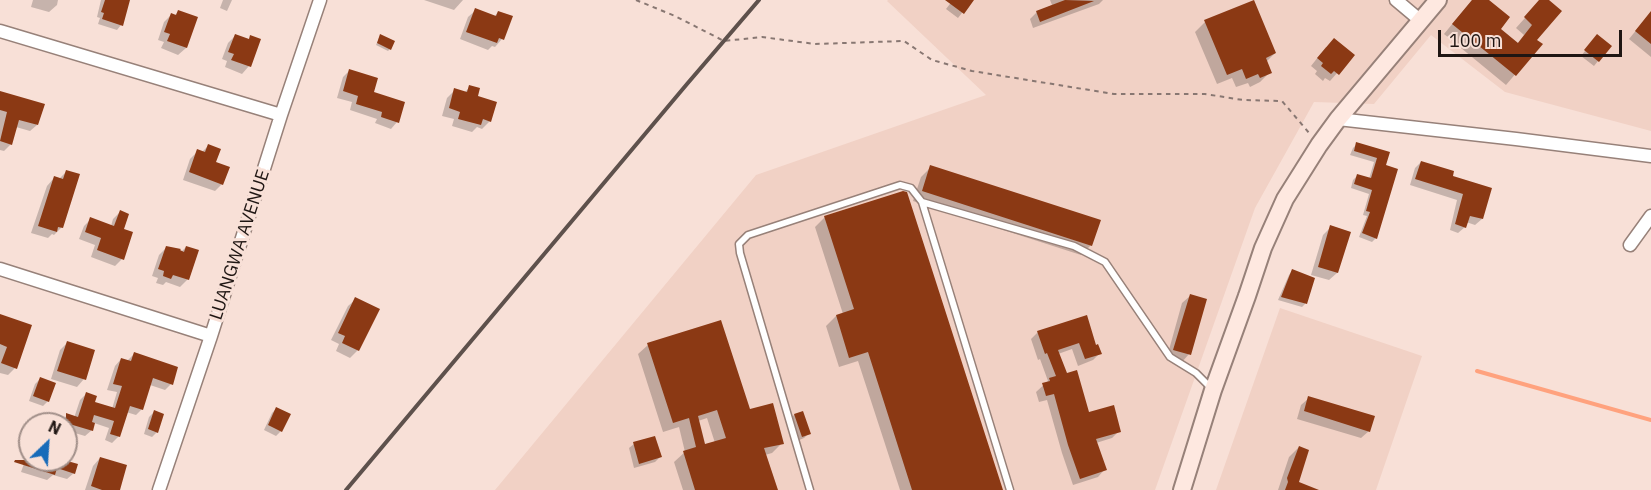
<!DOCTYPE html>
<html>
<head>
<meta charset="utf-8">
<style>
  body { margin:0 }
  #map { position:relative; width:1651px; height:490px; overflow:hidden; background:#f8e0d7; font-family:"IBM Plex Sans",sans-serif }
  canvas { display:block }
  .north { position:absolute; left:18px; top:412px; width:60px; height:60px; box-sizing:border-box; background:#f8e0d7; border:2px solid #a18f89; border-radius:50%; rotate:25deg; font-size:16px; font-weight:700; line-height:24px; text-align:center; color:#1f1613 }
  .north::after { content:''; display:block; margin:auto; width:21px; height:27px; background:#176bb9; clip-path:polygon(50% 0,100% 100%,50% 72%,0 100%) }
  .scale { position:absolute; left:1438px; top:30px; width:184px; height:27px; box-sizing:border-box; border:3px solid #1f1613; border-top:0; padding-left:8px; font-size:18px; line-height:21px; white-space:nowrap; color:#1f1613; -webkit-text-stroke:4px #f8e0d7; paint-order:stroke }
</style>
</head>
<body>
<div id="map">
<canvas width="1651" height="490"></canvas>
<div class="north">N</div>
<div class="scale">100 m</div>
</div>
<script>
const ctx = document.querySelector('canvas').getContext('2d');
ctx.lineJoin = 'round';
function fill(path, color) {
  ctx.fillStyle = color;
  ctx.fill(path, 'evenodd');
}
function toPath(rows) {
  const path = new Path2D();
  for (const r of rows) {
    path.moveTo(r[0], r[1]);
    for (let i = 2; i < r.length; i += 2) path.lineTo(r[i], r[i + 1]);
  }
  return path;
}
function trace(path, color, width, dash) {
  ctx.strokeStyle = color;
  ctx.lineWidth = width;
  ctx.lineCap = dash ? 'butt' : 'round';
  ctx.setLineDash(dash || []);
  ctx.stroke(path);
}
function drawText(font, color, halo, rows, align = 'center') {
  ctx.font = font + ' "IBM Plex Sans",sans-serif';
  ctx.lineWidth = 6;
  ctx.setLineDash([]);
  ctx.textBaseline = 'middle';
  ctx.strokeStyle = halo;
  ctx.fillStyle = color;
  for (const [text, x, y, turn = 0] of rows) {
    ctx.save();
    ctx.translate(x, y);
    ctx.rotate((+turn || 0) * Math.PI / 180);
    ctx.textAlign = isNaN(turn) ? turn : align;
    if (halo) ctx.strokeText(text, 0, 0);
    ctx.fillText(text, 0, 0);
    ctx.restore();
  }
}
fill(toPath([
  [888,0,1651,0,1651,131,1505,92,1431,35,1374,104,1314,102,1255,208,1155,490,495,490,756,175,986,95,887,1],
  [1280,308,1422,356,1376,490,1216,490]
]), '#f1d1c5');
fill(toPath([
  [33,0,58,0,57,5,49,12,31,7],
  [101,0,128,0,121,25,117,30,98,24,100,18,97,17],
  [223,0,232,0,227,11,220,8],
  [424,0,463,0,454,10],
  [953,0,972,0,958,18,946,9],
  [1050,0,1103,0,1099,4,1033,28,1030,19,1037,12,1052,5],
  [1472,0,1487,0,1499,29,1517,44,1524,35,1516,28,1541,0,1547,0,1535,40,1541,44,1506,85,1444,34],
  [476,10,494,17,498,12,502,39,495,47,492,46,488,50,460,39,468,17],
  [179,11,186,48,178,55,161,48,164,42,158,40,164,22,171,15,174,16],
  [1651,12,1651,57,1629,39],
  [1205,22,1275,53,1266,62,1270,72,1260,82,1250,87,1248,83,1236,87,1232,78,1217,84,1195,32],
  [236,35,248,40,251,37,249,66,242,74,225,67,227,61,222,59,228,43],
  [379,38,390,49,388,51,376,45],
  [1593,41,1598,61,1594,66,1581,56],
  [1326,47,1353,55,1330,81,1325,78,1323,81,1315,74,1317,71,1311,66],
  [350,70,372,93,397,122,391,129,375,123,377,119,350,110,352,102,337,98,343,77],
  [470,87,490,121,482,129,477,127,472,132,452,126,454,119,442,116,447,98,455,90,464,93],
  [0,92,37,125,30,131,16,127,11,144,4,151,0,150],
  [1357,144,1388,153,1384,166,1376,238,1372,242,1359,237,1367,216,1363,215,1369,194,1351,188,1353,180,1357,176,1369,179,1374,162,1350,155,1353,148],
  [208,146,222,184,215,191,183,180,190,159,198,151,201,153],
  [1421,162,1451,177,1482,219,1475,225,1466,222,1465,227,1458,233,1450,230,1457,200,1410,185,1415,168],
  [931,167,1091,245,1081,255,913,201,921,177],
  [67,171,62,227,54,235,52,234,48,238,31,233,47,186,54,178,59,179],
  [120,212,122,259,115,266,91,257,95,245,79,239,84,226,91,219,111,226,113,219],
  [825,217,1001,490,900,490,858,361,839,367,826,326,836,316,843,314,815,227],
  [1331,227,1349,233,1337,273,1329,280,1311,275,1323,235],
  [167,247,181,252,186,247,188,279,180,287,166,282,163,285,156,283,158,278,152,276,159,255],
  [1292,271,1313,279,1305,304,1302,307,1278,300,1289,275],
  [1190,296,1189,354,1182,362,1167,357,1182,303],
  [356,299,358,350,350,358,336,351,339,344,331,340,348,306],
  [0,318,15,368,8,375,0,373],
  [1038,332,1095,347,1100,353,1093,360,1078,366,1072,349,1058,354,1066,375,1088,414,1119,431,1112,438,1096,443,1105,469,1098,477,1073,485,1062,453,1047,400,1039,402,1036,392,1048,381,1040,359,1038,360,1031,339],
  [67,343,84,379,77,387,51,379,60,350],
  [648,345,749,411,782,443,772,453,765,455,776,490,683,490,674,462,685,452,679,427,663,432,638,354],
  [707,418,715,443,704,446,698,421],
  [134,354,171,384,165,390,150,385,142,409,136,415,126,412,119,436,112,443,105,440,109,428,94,423,92,430,85,436,68,431,66,434,66,424,54,424,60,419,63,420,67,415,74,418,80,400,86,394,93,403,112,409,117,392,107,390,115,366,121,359,127,361],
  [40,379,48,401,43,406,29,401,35,384],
  [1309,398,1369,431,1361,438,1297,419,1301,405],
  [276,409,281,431,276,436,264,430,272,413],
  [154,412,157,432,152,437,144,434,149,417],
  [802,413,809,433,804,438,797,441,790,420,794,415],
  [634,444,660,457,655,462,634,468,629,448],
  [30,447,30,460,59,460,74,473,67,479,53,475,47,480,21,472],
  [1299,447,1297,482,1316,490,1278,490,1289,457],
  [100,458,118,490,85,490,93,466]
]), '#0003');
trace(toPath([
  [1477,371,1651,420]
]), '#ffa27e', 4);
fill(toPath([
  [105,0,130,0,123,26,102,19,104,13,101,12],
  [945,0,974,0,964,14],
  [1065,0,1094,1,1040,22,1036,11],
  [1254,0,1276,53,1266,58,1272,73,1260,78,1258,74,1246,79,1242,69,1227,75,1204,20],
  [1472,0,1489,0,1510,17,1501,29,1518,43,1532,25,1524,17,1539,0,1549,0,1562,11,1537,40,1543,44,1516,76,1452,24],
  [475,8,496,16,498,11,513,16,504,40,499,38,497,43,466,32],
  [178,10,198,17,187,48,167,41,170,34,164,32,171,13,176,15],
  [1651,11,1651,44,1635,31],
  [235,34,249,39,250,35,261,39,251,67,231,60,234,54,228,52],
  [380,34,395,41,391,50,377,43],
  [1597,34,1612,46,1599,62,1584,50],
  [1334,38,1355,55,1339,75,1334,71,1331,74,1321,66,1323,63,1317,58],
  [349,69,378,78,374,92,405,102,399,123,381,117,382,112,356,104,358,96,343,91],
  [469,85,480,88,478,96,497,102,491,122,483,119,481,125,458,119,460,112,449,108,454,88,467,92],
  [0,91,45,104,38,125,19,120,12,145,0,141,7,112,0,110],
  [1356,142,1390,152,1386,165,1398,169,1377,239,1362,233,1370,212,1366,211,1372,190,1354,184,1357,174,1371,178,1377,158,1354,151],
  [208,144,221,149,216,162,230,167,223,185,189,172,197,149,205,152],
  [1421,161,1454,171,1453,176,1492,188,1483,219,1470,216,1466,228,1455,224,1463,194,1415,179],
  [930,165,1101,220,1092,246,922,191],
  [66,170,80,174,63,228,58,227,57,232,38,226,54,176,63,179],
  [903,191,907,192,1003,490,912,490,868,352,849,358,836,315,854,309,824,216],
  [120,210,129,214,124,229,133,232,124,260,97,250,101,238,85,232,90,217,114,226],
  [1330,225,1351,232,1338,273,1318,267],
  [166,246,181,249,180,250,184,252,186,246,199,250,189,280,173,275,171,279,163,276,164,271,158,269],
  [1292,269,1315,278,1307,304,1281,297],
  [1190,294,1207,299,1191,355,1173,350],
  [355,297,380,309,359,351,342,343,345,336,338,333],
  [0,314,32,325,17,369,1,363,7,347,0,344],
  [1087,315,1096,345,1098,344,1102,354,1085,359,1079,343,1058,350,1067,373,1077,370,1089,412,1114,405,1121,432,1096,439,1107,470,1080,479,1068,445,1054,394,1046,396,1042,383,1050,381,1049,378,1056,376,1047,353,1045,354,1037,331],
  [721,320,750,409,773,403,784,444,764,448,778,490,695,490,683,451,696,447,689,418,673,423,647,343],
  [717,410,726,438,705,444,698,416],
  [67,341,95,350,86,380,57,371],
  [134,352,178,367,173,385,153,378,143,410,130,406,120,437,110,434,114,421,94,415,92,422,95,423,93,431,66,423,66,413,78,417,86,392,97,396,95,402,115,408,122,386,113,384,121,358,131,361],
  [40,377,56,383,49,402,33,396],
  [1308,396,1375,416,1370,432,1304,411],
  [276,407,291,414,282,432,268,425],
  [154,410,164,414,158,433,148,429],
  [803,411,811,434,802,437,794,414],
  [655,436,662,457,639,464,633,442],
  [1299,446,1309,450,1299,482,1319,490,1285,490,1288,482,1287,478],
  [100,457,127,465,120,490,102,490,91,486],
  [15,460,64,460,78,464,75,474,57,468,55,475,14,462]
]), '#8b3914');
const lane = toPath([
  [922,202,1010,490],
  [810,490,740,253,739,244,748,235,900,185,911,188,922,202,1074,246,1105,262,1170,357,1196,373,1212,389]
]);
const street = toPath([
  [1396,0,1421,21],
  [0,31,281,115],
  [1338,119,1516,139,1651,156],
  [1630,245,1651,216],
  [0,269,211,336],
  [159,490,211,336,281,115,320,0]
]);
const secondary = toPath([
  [1182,490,1213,390,1247,296,1263,248,1285,199,1319,145,1338,119,1438,0]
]);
trace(lane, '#978179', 9);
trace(street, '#978179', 15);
trace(secondary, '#978179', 20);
trace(toPath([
  [636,0,675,16,724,41,762,37,815,44,904,41,932,60,972,71,1114,94,1205,94,1243,100,1282,101,1310,134]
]), '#887772', 2, [4.5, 4.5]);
trace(lane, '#fff', 6);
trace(street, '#fff', 12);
trace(secondary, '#fee8e0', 16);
trace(toPath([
  [346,490,687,84,759,0]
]), '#5e514c', 4);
drawText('18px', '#1f1613', '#f8e0d7', [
  ["LUANGWA AVENUE",240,245,-72]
]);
</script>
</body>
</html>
